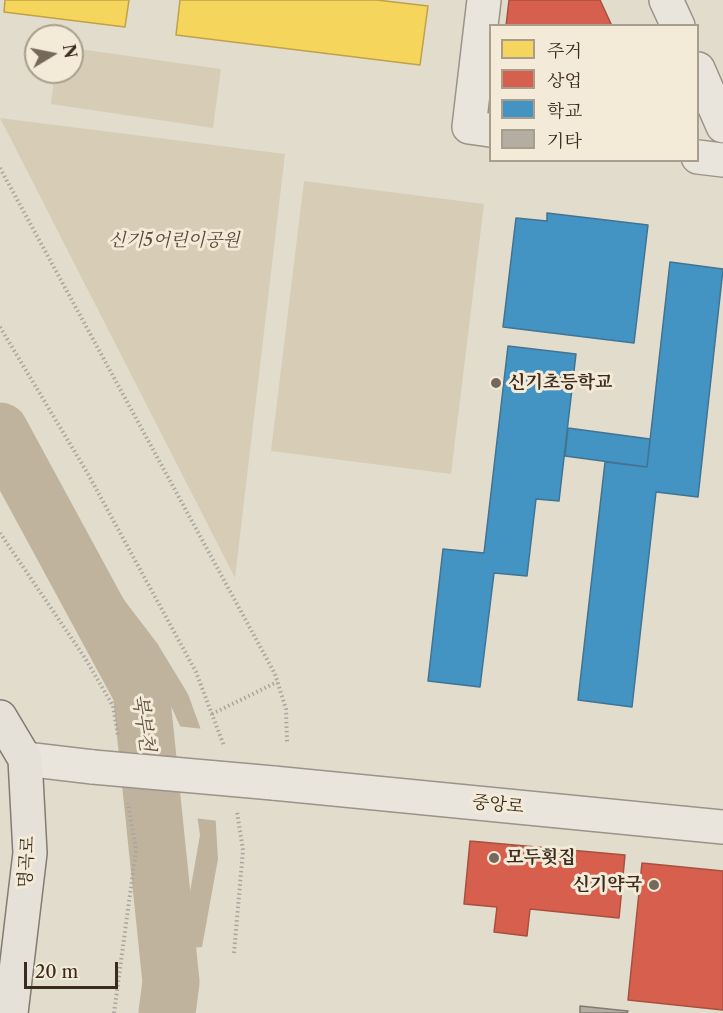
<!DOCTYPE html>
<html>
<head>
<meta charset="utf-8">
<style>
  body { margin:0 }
  #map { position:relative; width:723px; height:1013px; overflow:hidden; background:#e2dccc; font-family:"Libre Caslon Text","Noto Serif KR",serif }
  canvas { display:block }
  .legend { position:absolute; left:489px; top:24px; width:210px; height:138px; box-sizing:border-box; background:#f3ead7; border:2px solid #a99e8d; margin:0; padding:8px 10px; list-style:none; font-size:18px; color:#3b2b1f }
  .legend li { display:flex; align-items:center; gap:12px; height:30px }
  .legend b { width:30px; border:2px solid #a99e8d }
  .north { position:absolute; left:24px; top:24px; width:60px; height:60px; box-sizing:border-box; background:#f3ead7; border:2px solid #a99e8d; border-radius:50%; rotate:80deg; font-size:16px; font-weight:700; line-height:24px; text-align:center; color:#3b2b1f }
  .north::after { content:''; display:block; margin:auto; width:21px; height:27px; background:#75695c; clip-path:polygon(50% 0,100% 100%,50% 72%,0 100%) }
  .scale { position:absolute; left:24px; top:962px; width:94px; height:27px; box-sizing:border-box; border:3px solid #3b2b1f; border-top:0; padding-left:8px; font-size:18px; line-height:21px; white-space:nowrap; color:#3b2b1f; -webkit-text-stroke:4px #f3ead7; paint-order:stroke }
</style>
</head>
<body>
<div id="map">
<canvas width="723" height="1013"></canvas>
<ul class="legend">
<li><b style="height:16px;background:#f6d55c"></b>주거</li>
<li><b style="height:16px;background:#d6604d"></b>상업</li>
<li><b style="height:16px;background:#4393c3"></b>학교</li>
<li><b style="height:16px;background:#b3ada2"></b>기타</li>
</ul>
<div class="north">N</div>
<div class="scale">20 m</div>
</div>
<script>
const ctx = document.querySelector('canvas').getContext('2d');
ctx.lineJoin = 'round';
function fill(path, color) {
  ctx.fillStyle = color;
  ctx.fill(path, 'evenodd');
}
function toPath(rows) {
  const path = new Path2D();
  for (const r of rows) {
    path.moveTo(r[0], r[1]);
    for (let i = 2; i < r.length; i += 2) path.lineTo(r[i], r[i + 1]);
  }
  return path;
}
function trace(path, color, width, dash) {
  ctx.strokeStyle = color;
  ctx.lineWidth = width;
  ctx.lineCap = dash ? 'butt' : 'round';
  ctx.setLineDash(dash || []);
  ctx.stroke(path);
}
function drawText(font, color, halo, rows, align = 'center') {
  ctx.font = font + ' "Libre Caslon Text","Noto Serif KR",serif';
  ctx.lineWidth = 6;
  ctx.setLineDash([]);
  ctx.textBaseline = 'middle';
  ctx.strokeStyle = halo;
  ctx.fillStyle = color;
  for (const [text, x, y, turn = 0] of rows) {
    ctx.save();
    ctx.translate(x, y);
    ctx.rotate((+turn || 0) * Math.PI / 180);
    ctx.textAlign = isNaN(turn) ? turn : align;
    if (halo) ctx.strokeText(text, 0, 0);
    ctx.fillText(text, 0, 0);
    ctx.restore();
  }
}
fill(toPath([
  [72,48,221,69,213,128,51,104,55,72,72,72],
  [0,118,285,154,235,578],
  [304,181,484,204,451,474,271,451]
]), '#d7cdb7');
fill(toPath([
  [0,449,33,497,118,592,157,643,188,694,204,738,215,810,218,859,202,947,180,949,200,835,191,775,181,728,159,680,130,625,94,589,64,569,0,485]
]), '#bfb39e');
fill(toPath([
  [176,726,204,729,207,738,219,821,194,818,188,775]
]), '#e2dccc');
const homes = toPath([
  [5,0,129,0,125,27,4,12,5,0],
  [180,0,377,0,428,6,420,65,176,35,180,0]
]);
fill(homes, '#f6d55c');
trace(homes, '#bea24a', 1.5);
const shops = toPath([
  [509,0,600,0,612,26,506,26,509,0],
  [470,841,625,855,619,918,530,909,527,936,494,932,497,907,464,904,470,841],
  [642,863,723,871,723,1010,628,1000,642,863]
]);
fill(shops, '#d6604d');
trace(shops, '#a8503f', 1.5);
const schools = toPath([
  [547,213,648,225,634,343,503,327,516,218,547,221,547,213],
  [670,262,723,269,698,497,656,492,632,707,578,700,605,462,647,467,670,262],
  [508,346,576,354,559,501,536,499,527,576,494,573,480,687,428,681,443,549,484,553,508,346],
  [568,428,650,439,647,467,565,456,568,428]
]);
fill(schools, '#4393c3');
trace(schools, '#417492', 1.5);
trace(toPath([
  [0,431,141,691,171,982,167,1013]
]), '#bfb39e', 57);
const building = toPath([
  [580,1006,628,1011,627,1013,580,1013,580,1006]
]);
fill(building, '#b3ada2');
trace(building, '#817b72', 1.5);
const minor = toPath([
  [484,0,469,127,490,130],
  [666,0,678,26],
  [698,69,723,126],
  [698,157,723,160],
  [25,759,93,767],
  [273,783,723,827]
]);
const major = toPath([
  [0,717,25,759,30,853,11,1013]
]);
trace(minor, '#999389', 36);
trace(major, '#817b72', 36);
trace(toPath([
  [0,168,275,674,286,709,287,742],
  [0,327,88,474,196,672,224,746],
  [0,533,85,658,113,706,118,736],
  [212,714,277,682],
  [234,953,243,850,237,812],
  [114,1013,136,850,128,803]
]), '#aaa69e', 4, [1.5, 3]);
trace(minor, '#e9e5dd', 33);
trace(major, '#e5e1d8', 33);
const minorBridge = toPath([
  [93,767,273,783]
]);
trace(minorBridge, '#999389', 36, []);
trace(minorBridge, '#e9e5dd', 33);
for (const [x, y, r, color] of [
  [496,383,6,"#75695c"],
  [494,858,6,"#75695c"],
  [654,885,6,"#75695c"]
]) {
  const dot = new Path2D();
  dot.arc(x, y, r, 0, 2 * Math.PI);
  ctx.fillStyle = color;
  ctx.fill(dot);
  trace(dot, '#f3ead7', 2);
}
drawText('italic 18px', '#58493a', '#f3ead7', [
  ["신기5어린이공원",174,241]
]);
drawText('bold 18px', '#3b2b1f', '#f3ead7', [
  ["신기초등학교",508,383],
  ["모두횟집",506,858],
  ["신기약국",642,885,"right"]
], 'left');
drawText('18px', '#3b2b1f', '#f3ead7', [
  ["중앙로",498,805,6],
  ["명곡로",27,862,-87]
]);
drawText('italic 20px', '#5e4f3f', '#f3ead7', [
  ["북부천",143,723,82]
]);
</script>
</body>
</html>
